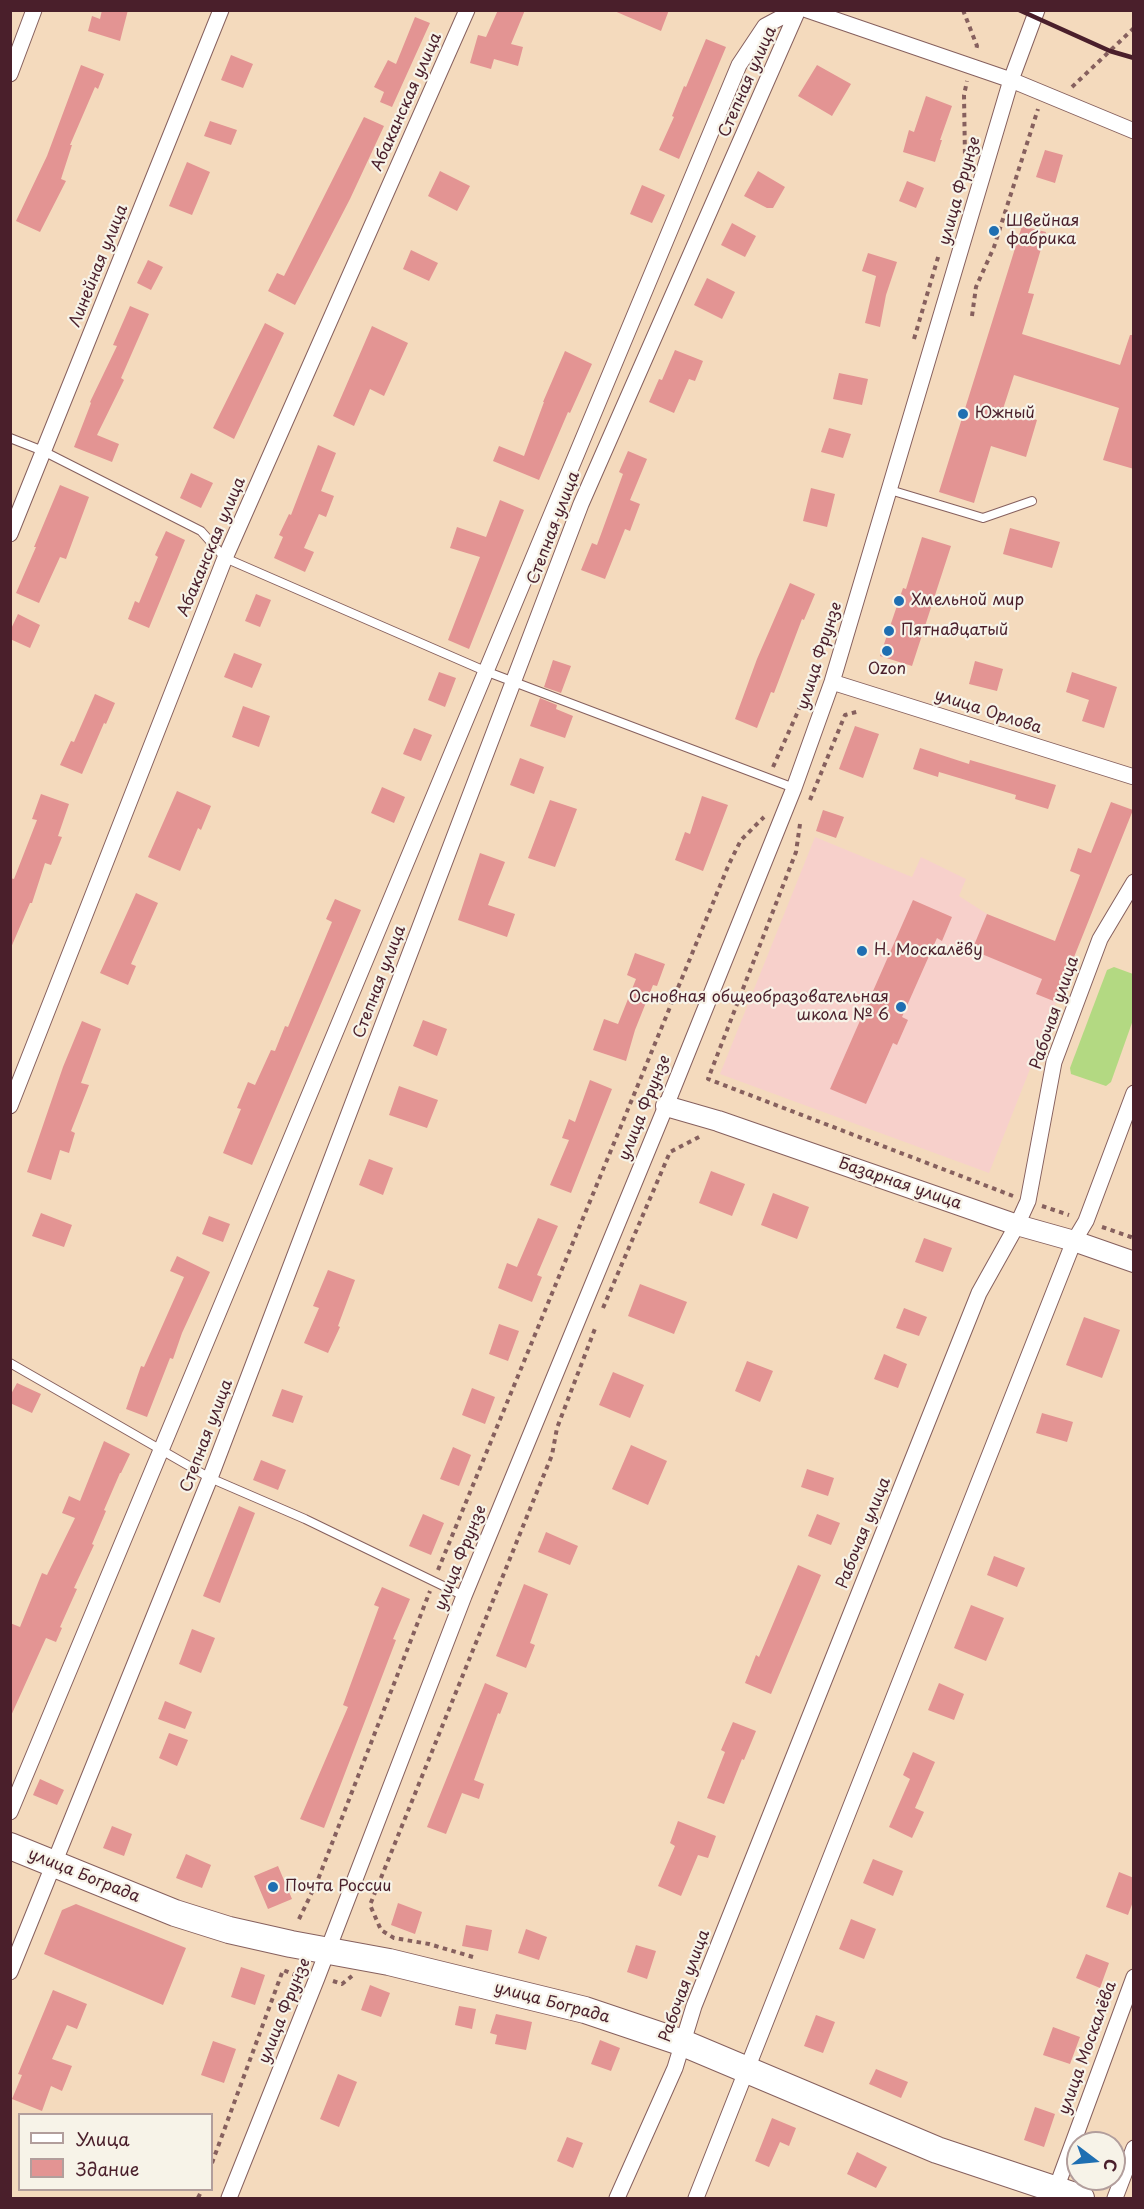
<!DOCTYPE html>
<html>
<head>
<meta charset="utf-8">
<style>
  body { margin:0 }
  #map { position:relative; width:1144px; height:2209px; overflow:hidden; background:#f4dabd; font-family:"Playpen Sans",sans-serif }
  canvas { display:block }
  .frame { position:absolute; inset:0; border:12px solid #4a1f2b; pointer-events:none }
  .legend { position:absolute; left:18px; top:2113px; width:195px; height:78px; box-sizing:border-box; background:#f7f3e8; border:2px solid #b29e9c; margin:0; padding:8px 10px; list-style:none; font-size:18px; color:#4a1f2b }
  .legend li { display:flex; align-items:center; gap:12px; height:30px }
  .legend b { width:30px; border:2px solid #b29e9c }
  .north { position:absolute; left:1066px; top:2131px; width:60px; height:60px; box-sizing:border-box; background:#f7f3e8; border:2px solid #b29e9c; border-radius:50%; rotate:106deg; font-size:16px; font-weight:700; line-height:24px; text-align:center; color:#4a1f2b }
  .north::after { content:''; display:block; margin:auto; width:21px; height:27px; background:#1f6fb2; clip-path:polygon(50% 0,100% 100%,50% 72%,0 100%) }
</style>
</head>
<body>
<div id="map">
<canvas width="1144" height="2209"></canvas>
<div class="frame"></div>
<ul class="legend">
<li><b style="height:8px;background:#fff"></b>Улица</li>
<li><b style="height:16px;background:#e39493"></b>Здание</li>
</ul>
<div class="north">С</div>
</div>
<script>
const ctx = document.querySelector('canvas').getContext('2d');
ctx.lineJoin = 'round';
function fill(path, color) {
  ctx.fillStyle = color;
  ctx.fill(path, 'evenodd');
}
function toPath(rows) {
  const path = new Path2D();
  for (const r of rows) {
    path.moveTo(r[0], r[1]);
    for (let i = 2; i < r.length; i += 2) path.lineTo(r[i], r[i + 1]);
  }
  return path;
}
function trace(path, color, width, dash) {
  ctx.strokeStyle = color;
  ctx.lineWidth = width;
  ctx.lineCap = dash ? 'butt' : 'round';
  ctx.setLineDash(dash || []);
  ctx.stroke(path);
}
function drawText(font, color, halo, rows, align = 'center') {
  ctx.font = font + ' "Playpen Sans",sans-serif';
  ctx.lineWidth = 4.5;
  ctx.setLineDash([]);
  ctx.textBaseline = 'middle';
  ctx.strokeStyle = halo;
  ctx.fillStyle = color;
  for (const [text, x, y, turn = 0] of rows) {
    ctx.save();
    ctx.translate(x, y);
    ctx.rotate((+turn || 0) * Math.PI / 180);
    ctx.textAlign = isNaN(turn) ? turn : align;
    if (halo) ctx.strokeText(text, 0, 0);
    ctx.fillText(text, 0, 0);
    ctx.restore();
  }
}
fill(toPath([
  [815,837,912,877,921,857,966,879,959,896,987,914,1077,950,989,1173,720,1074]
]), '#f7d0cb');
fill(toPath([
  [1114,967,1133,974,1133,1020,1111,1082,1106,1086,1071,1074,1070,1068,1107,970]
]), '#b3d982');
fill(toPath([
  [102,10,128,10,120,41,88,31,92,16,100,19],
  [498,10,525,10,511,44,523,47,518,66,494,59,491,69,470,63,478,35,486,37],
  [612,10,669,10,661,31],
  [415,17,430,23,392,107,380,102,384,92,374,87,388,60,396,64],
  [706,39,726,47,679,159,659,150,674,117,672,116,684,86,686,87],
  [231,55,253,64,243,88,221,80],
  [81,65,104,74,98,89,95,87,70,145,72,145,61,179,66,181,40,232,16,221,47,156],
  [817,65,851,84,832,116,798,96],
  [926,96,952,106,940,140,942,140,935,162,903,152,909,130,914,132],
  [364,117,384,126,350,199,295,305,268,291,277,273,284,276],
  [210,121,237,130,231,145,204,136],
  [1045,150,1063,155,1055,183,1036,177],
  [187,162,210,172,192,215,169,206],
  [440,171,470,186,457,211,428,196],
  [758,171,785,187,773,208,767,208,744,196],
  [907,181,924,188,916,208,899,201],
  [642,185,665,195,652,223,630,214],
  [732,223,756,236,745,257,721,245],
  [1022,226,1046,232,1028,293,1034,294,1022,334,1120,365,1130,335,1134,335,1134,469,1103,460,1119,408,1014,375,1003,409,1037,420,1026,457,991,446,974,503,939,492],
  [411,250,438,263,429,281,403,269],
  [868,253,897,262,886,295,880,327,865,323,876,276,862,271],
  [148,260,163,267,151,290,137,283],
  [707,278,735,292,722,319,694,305],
  [130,306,149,314,121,378,124,380,97,435,119,444,112,462,74,447,91,403,90,402,117,346,113,345],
  [265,323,284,333,234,439,213,428],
  [372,326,408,343,384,396,370,389,354,426,333,416],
  [675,350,703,361,695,381,689,379,674,413,649,402,659,379,662,380],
  [565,351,592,364,570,413,568,412,539,480,493,461,499,446,524,456,544,402,543,402],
  [839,373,868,379,862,405,833,399],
  [829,428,851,434,843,458,821,452],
  [318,445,336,453,321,491,334,496,326,517,319,514,304,548,314,552,305,572,274,558,283,537,279,535,289,514,291,515],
  [628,451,647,459,630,500,640,504,630,531,625,529,605,579,581,570,592,543,597,545,623,474,619,472],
  [191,473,213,483,201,508,180,498],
  [60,485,89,497,66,559,60,557,39,603,16,593,36,547,34,547],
  [811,488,835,494,827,527,803,521],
  [500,500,524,510,469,649,448,640,480,557,450,548,457,527,486,537],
  [1010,528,1060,542,1052,568,1003,554],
  [166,531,185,540,149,628,128,619,135,601,139,603,158,557,155,555],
  [922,537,951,546,912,666,880,656,903,588,906,589],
  [790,583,815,594,804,620,802,619,774,693,771,692,757,728,735,719,757,659],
  [256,594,271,600,260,627,245,621],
  [18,614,40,625,30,648,10,639,10,631],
  [234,653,262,664,252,688,224,677],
  [553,660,571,666,561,693,544,687],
  [975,661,1003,669,997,691,969,684],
  [439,672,456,678,445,707,428,700],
  [1072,672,1117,687,1104,728,1082,721,1089,700,1066,692],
  [95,694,115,703,106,724,104,723,82,774,60,765,71,741,74,742],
  [540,698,557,705,556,709,573,716,565,738,530,726],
  [243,706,270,716,259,747,232,737],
  [855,726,879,734,863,778,839,769],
  [414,728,432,735,421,761,403,754],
  [920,748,969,764,970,760,1056,785,1048,809,1015,799,1016,795,939,772,938,777,913,769],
  [520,758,544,767,534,794,510,785],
  [382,787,405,797,394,823,371,813],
  [177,791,211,806,201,830,198,828,180,871,148,857],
  [41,794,69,804,58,836,62,837,51,865,45,863,32,903,30,903,10,950,10,878,14,879,37,820,32,819],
  [702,796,728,805,703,871,675,860,685,832,690,834],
  [550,800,577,809,555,867,528,858],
  [1111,802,1133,810,1056,1002,1036,994,1042,979,972,950,987,914,1055,941,1080,875,1070,871,1078,848,1091,853],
  [823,810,844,817,836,838,816,831],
  [480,853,505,862,488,905,515,914,507,937,458,920],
  [136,893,158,903,131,964,136,966,128,985,100,973],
  [335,899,361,910,252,1165,223,1153,241,1109,237,1108,248,1082,255,1085,271,1050,275,1051,285,1026,288,1027,332,922,326,919],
  [913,900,952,917,942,941,937,938,902,1017,908,1020,897,1045,893,1043,866,1104,830,1089],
  [635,953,665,964,657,986,653,985,635,1030,626,1061,593,1050,604,1019,618,1024,636,979,627,975],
  [423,1020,447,1029,437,1056,413,1046],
  [82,1021,101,1029,81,1083,89,1085,71,1131,75,1133,69,1153,60,1150,51,1180,27,1172,63,1067],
  [590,1080,612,1089,571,1193,550,1185,569,1140,562,1138,569,1119,575,1122],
  [399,1086,438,1100,427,1128,389,1115],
  [369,1159,393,1168,383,1195,359,1185],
  [711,1171,745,1184,732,1216,699,1203],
  [773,1193,809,1207,797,1239,761,1225],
  [41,1213,72,1225,64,1247,32,1236],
  [209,1216,230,1224,223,1242,202,1234],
  [538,1218,558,1226,537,1275,542,1277,532,1302,498,1288,507,1263,517,1267],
  [924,1238,952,1248,943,1272,915,1262],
  [177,1256,210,1272,182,1333,173,1359,170,1358,147,1417,126,1409,141,1366,144,1367,184,1277,170,1271],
  [328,1270,355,1280,338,1326,340,1327,328,1353,304,1343,319,1308,313,1306],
  [640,1284,687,1302,674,1334,628,1316],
  [904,1308,927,1317,919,1336,896,1328],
  [1084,1317,1120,1330,1102,1378,1066,1365],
  [499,1324,519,1331,508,1361,489,1354],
  [884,1354,907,1364,898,1388,874,1379],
  [747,1361,773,1371,760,1402,735,1391],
  [613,1372,644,1385,630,1418,599,1405],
  [17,1383,41,1394,32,1413,10,1403,10,1396],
  [472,1388,495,1397,485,1424,462,1415],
  [282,1389,303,1396,293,1423,272,1416],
  [1042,1413,1073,1422,1067,1442,1036,1433],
  [104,1441,130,1454,121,1473,120,1473,104,1510,106,1511,92,1544,94,1545,74,1588,77,1589,60,1627,62,1628,56,1642,46,1638,10,1718,10,1623,20,1627,42,1573,47,1575,75,1518,62,1513,69,1496,80,1501],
  [631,1445,667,1461,648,1505,612,1489],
  [453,1447,471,1455,459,1486,440,1479],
  [261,1460,286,1470,278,1490,253,1480],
  [807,1469,834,1478,828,1496,801,1487],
  [239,1506,255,1513,220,1603,203,1596],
  [423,1514,444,1523,431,1555,409,1546],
  [817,1514,840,1523,831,1545,808,1536],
  [546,1532,578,1546,570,1565,538,1552],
  [994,1556,1025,1568,1017,1587,987,1575],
  [798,1565,821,1575,771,1694,745,1683,756,1655,759,1657],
  [524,1584,548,1594,530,1643,535,1645,526,1668,496,1656],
  [382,1587,410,1599,393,1639,396,1640,324,1828,300,1819,348,1707,343,1705,379,1607,374,1605],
  [971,1605,1004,1618,986,1661,954,1648],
  [192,1629,215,1638,201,1673,179,1664],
  [485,1683,508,1693,500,1714,498,1713,474,1780,484,1784,479,1799,462,1793,446,1834,427,1827],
  [939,1683,964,1694,954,1720,928,1710],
  [165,1701,192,1712,185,1729,158,1719],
  [733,1722,756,1731,744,1760,742,1759,724,1804,707,1798,725,1752,721,1750],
  [169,1733,188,1740,177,1766,159,1758],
  [913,1752,935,1762,915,1808,924,1812,912,1838,889,1827,910,1779,903,1775],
  [40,1779,64,1790,57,1805,33,1795],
  [678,1821,716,1836,708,1858,698,1855,681,1896,658,1886,675,1846,670,1843],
  [112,1826,132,1834,124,1856,103,1848],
  [186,1854,211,1865,202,1888,176,1878],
  [873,1859,903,1871,893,1896,863,1883],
  [278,1866,292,1899,268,1909,254,1876],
  [1119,1872,1134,1878,1134,1899,1128,1915,1106,1907],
  [398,1903,422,1912,415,1934,391,1925],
  [76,1904,186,1948,163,2005,44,1954,62,1910],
  [851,1919,876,1929,864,1959,839,1949],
  [466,1925,492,1930,488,1951,462,1946],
  [526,1929,547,1937,539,1960,518,1953],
  [636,1945,656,1951,647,1979,627,1972],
  [1086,1954,1109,1963,1100,1988,1076,1978],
  [241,1967,265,1975,255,2005,231,1997],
  [370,1985,390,1993,381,2017,361,2010],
  [53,1990,87,2004,77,2029,67,2025,52,2059,72,2066,62,2091,51,2086,42,2111,12,2099,22,2075,18,2074],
  [459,2006,476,2009,472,2029,455,2025],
  [496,2014,532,2022,526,2050,495,2044,497,2035,490,2033],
  [816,2015,835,2022,823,2053,804,2046],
  [1053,2027,1080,2037,1070,2064,1043,2055],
  [600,2040,620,2048,611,2071,591,2064],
  [213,2041,236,2049,224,2083,201,2075],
  [876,2069,908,2082,901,2098,869,2084],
  [338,2074,357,2082,339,2127,320,2119],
  [1035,2107,1055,2114,1044,2147,1024,2140],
  [772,2118,796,2128,789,2146,780,2142,769,2167,755,2161],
  [567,2137,583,2143,573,2168,557,2161],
  [857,2152,887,2167,876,2188,847,2174]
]), '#e39493');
const service = toPath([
  [10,438,43,451,201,531,225,558,485,671,794,788],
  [890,490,983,518,1032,501],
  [10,1363,210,1478,305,1519,464,1596]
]);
const minor = toPath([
  [807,10,1011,80,1134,131],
  [10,74,34,10],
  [10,534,221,10],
  [832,682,1134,777],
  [10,1106,225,558,467,10],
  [10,1812,739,65,765,26,795,10],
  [10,1972,210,1478,581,504,798,10],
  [1053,2197,1134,1977],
  [229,2198,317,1978,464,1596,666,1106,794,788,832,682,1011,80,1037,10],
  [617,2198,675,2068,694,2006,979,1293,1017,1225,1028,1201,1054,1062,1100,939,1134,882],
  [696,2198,1074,1241,1086,1221,1134,1093],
  [1115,2198,1134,2148]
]);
const tertiary = toPath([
  [666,1106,718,1121,1017,1225,1074,1241,1134,1262]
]);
const primary = toPath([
  [10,1846,175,1913,229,1930,291,1944,389,1962,585,2010,683,2043,937,2150,1081,2198]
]);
trace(service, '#86605e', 10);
trace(minor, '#86605e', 17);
trace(tertiary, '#86605e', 22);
trace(primary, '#86605e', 28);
trace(toPath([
  [963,10,977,46,976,50],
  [1072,87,1134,28],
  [961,180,965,158,964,95,967,81],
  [972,316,976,287,994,247,1038,109],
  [914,339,939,254],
  [773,767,813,678],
  [810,800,845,715,860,711],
  [800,824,796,852,708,1079,1013,1196],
  [1042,1206,1069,1215],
  [1102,1227,1134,1238],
  [603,1308,670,1152,701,1136],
  [438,1570,729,864,741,840,764,817],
  [299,1919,317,1882,430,1591],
  [473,1957,429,1944,394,1938,381,1930,370,1905,534,1499,552,1455,557,1428,596,1326],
  [333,1981,342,1984,352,1976],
  [212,2163,283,1970,298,1976],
  [198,2198,202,2190]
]), '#86605e', 4, [4.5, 4.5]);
trace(service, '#fff', 8);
trace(minor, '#fff', 15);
trace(tertiary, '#fff', 20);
trace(primary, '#fff', 26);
trace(toPath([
  [1019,10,1110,51,1134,58]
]), '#4a1f2b', 4.5);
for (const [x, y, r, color] of [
  [994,231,6,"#1f6fb2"],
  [963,414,6,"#1f6fb2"],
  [899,601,6,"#1f6fb2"],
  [889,631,6,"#1f6fb2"],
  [887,651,6,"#1f6fb2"],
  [862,951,6,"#1f6fb2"],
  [901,1007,6,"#1f6fb2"],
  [273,1887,6,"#1f6fb2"]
]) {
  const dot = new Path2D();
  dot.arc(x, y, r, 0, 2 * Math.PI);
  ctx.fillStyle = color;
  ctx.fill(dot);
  trace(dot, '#f7f3e8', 2);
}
drawText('16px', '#4a1f2b', '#f7f3e8', [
  ["Степная улица",748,82,-66],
  ["Абаканская улица",407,102,-66],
  ["улица Фрунзе",960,191,-74],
  ["Линейная улица",99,266,-68],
  ["Степная улица",554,528,-69],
  ["Абаканская улица",212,547,-67],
  ["улица Фрунзе",820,656,-72],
  ["улица Орлова",988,712,18],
  ["Степная улица",380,982,-69],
  ["Рабочая улица",1055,1013,-71],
  ["улица Фрунзе",645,1108,-68],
  ["Базарная улица",900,1184,19],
  ["Степная улица",207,1436,-69],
  ["Рабочая улица",864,1533,-68],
  ["улица Фрунзе",461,1558,-68],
  ["улица Бограда",84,1876,22],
  ["Рабочая улица",685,1986,-70],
  ["улица Бограда",552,2003,15],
  ["улица Фрунзе",285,2011,-68],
  ["улица Москалёва",1088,2048,-70]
]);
drawText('16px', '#4a1f2b', '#f7f3e8', [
  ["Швейная",1006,222],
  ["фабрика",1006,240],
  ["Южный",975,414],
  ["Хмельной мир",911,601],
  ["Пятнадцатый",901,631],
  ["Ozon",887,670,"center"],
  ["Н. Москалёву",874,951],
  ["Основная общеобразовательная",889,998,"right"],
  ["школа № 6",889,1016,"right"],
  ["Почта России",285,1887]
], 'left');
</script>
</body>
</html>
